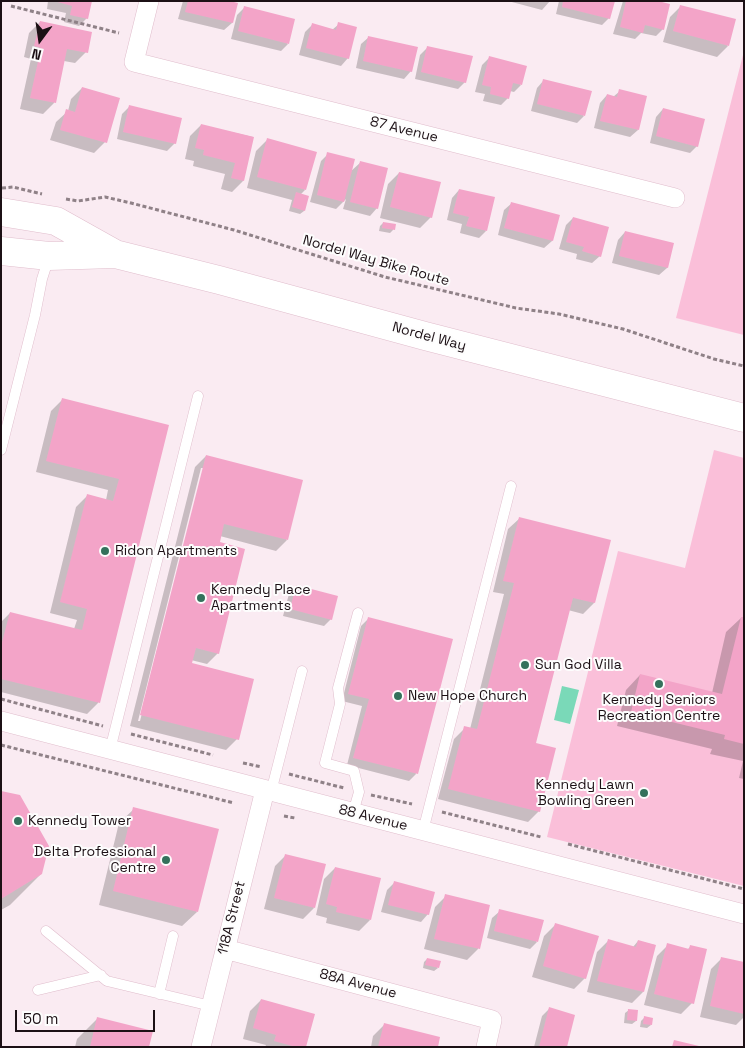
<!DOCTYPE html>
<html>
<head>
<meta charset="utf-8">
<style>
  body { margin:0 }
  #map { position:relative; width:745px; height:1048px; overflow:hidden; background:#faebf2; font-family:"Space Grotesk",sans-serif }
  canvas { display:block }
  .frame { position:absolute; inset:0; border:2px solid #1c1015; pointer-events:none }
  .north { position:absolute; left:15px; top:15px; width:50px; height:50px; -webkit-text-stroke:4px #fdfdfd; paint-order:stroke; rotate:194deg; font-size:14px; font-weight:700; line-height:20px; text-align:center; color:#1c1015 }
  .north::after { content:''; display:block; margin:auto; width:18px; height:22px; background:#1c1015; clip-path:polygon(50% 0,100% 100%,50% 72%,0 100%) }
  .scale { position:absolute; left:15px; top:1010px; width:140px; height:22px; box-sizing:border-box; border:2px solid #1c1015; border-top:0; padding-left:6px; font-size:15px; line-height:18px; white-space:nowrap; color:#1c1015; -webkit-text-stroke:4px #fdfdfd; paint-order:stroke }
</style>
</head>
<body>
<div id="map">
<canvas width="745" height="1048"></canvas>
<div class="frame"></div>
<div class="north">N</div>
<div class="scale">50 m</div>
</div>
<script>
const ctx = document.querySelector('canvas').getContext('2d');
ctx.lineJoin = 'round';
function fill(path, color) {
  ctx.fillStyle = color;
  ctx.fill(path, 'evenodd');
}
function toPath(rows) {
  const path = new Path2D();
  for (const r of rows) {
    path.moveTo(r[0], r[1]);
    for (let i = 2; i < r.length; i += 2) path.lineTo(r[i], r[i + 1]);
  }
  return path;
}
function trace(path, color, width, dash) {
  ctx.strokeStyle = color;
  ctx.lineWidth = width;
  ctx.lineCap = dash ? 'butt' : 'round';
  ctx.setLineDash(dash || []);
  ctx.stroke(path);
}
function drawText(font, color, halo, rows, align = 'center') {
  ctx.font = font + ' "Space Grotesk",sans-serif';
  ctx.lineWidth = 4;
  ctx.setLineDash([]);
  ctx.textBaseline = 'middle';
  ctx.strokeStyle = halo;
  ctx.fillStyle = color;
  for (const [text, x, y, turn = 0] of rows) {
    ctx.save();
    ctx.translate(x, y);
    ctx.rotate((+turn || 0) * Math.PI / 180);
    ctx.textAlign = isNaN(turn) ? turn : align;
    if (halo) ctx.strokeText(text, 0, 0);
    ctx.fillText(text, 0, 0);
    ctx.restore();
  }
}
fill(toPath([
  [744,51,744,335,676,318],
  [714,450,744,458,744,886,547,837,618,551,685,568]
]), '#fabfd9');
fill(toPath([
  [562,686,579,690,570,724,554,720]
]), '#7ad9b8');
fill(toPath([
  [48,1,91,1,87,18,79,26,64,22,66,13,47,9],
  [183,1,224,1,236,4,232,23,224,30,178,19],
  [508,1,550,1,542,10],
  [559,1,613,1,609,18,602,25,556,14],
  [623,1,653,1,663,29,656,36,641,33,635,39,613,34],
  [681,6,728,46,717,57,663,42,670,17],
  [245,7,288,44,281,51,231,39,237,15],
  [40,22,86,52,75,63,64,61,54,103,43,114,20,109,31,59,24,57,29,33],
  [339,24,348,58,341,66,299,55,305,32,312,25,332,30],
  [369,37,411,71,404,79,356,68,361,44],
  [428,47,465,82,458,89,415,79,420,55],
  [489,58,521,85,514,92,510,91,508,98,501,105,483,101,485,94,475,92,482,65],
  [544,80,584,116,577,123,531,111,537,88],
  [82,88,105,142,94,153,50,140,56,122,68,111,71,99],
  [620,91,638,130,630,137,594,128,600,103,607,95,613,97],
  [129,107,175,143,167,151,117,139,122,114],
  [663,109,697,146,690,153,650,143,656,117],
  [201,125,253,137,243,181,232,192,221,189,225,174,193,166,194,161,185,159,190,136],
  [267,140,305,190,300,195,308,197,304,211,300,214,289,211,292,200,247,188,256,151],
  [328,154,350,172,361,162,377,208,370,216,343,209,346,199,336,209,310,202,321,161],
  [399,173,431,217,420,228,380,218,388,184],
  [459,190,486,231,479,238,460,233,462,224,447,220,452,198],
  [512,203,559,216,552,241,544,248,498,235,504,210],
  [573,218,600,256,592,263,576,259,577,254,559,249,566,225],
  [383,223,394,225,393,230,390,233,379,231,380,226],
  [625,232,672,244,667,268,659,275,612,263,618,240],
  [62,400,167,426,98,703,87,714,1,692,1,622,10,613,74,629,77,620,50,613,76,507,87,496,106,500,108,490,36,472,51,411],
  [206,456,287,540,276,551,220,536,218,653,207,664,191,660,190,664,237,739,226,750,130,726,195,467],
  [201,468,204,468,140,721,138,721],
  [520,518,609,541,594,603,583,614,568,610,535,744,539,811,528,822,438,799,454,739,465,728,470,729,504,594,493,592,508,529],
  [296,587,331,619,324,626,283,616,289,594],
  [741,618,744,619,744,779,739,778,743,761,710,754,712,749,617,726,626,690,640,675,712,693,726,632],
  [368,619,416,774,409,781,347,765,362,706,342,701,361,626],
  [1,793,41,874,10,905,1,910],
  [134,809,197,912,182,926,99,905,119,823],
  [286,855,314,908,303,919,264,909,275,866],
  [335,868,370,920,359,931,326,923,327,918,316,915,324,879],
  [394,883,428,914,421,922,381,912,387,890],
  [446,896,489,906,478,949,467,960,424,949,435,907],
  [500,911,537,942,530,949,487,938,492,918],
  [555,925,585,978,574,989,532,977,544,936],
  [608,941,633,947,638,941,655,945,643,992,632,1003,587,992,597,952],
  [668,945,687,950,691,946,692,1003,681,1014,644,1005,657,956],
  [722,958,744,963,744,1017,736,1025,700,1017,711,969],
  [427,959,438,968,434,971,423,968,424,962],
  [261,1000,305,1047,265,1047,266,1045,243,1039,250,1011],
  [549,1009,566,1047,534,1047,542,1016],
  [629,1010,636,1021,632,1024,624,1023,625,1013],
  [645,1017,651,1025,647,1028,640,1027,641,1021],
  [97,1019,148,1047,75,1047,77,1039],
  [384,1025,436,1047,371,1047,373,1036]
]), '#0003');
fill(toPath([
  [54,1,92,1,88,19,70,15,72,6],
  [188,1,230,1,238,3,233,23,185,12],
  [563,1,615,1,610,19,562,7],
  [626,1,658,1,670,4,664,30,645,25,643,33,620,27],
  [680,5,736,19,729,46,673,31],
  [244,6,295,19,289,44,238,31],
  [40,21,92,32,88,53,67,49,56,103,30,98,41,48,34,46],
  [338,22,357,27,349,59,306,48,312,23,336,30],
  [368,36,418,47,412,72,363,61],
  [427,46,473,56,466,83,421,72],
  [489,56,527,66,522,85,513,83,509,99,490,94,491,87,482,85],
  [543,79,592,91,585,116,537,104],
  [82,87,120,98,107,143,60,130,66,109,75,112],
  [619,89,647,96,639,130,600,121,607,94,617,97],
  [129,105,182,118,176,144,123,132],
  [663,108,705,119,698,147,656,136],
  [201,124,254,137,244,181,231,178,235,163,203,155,204,150,195,148],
  [267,138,317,152,306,190,257,177],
  [327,152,355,159,344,202,317,195],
  [360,161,388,168,378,209,350,202],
  [399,172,441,182,432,218,390,207],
  [459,189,495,197,487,231,466,226,469,217,453,213],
  [296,192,309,196,305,211,292,207],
  [511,202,560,215,553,241,504,228],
  [573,217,609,227,601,257,582,251,584,247,566,242],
  [383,222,396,224,395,230,382,228],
  [625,231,674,243,668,268,619,256],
  [62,398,169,425,100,703,1,679,1,646,10,612,82,630,87,609,60,602,87,494,113,501,119,479,46,461],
  [206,455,303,480,288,540,224,524,220,542,245,549,219,654,196,648,192,663,254,679,239,740,140,715],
  [519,517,611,540,595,603,573,598,536,743,556,748,540,812,448,789,464,726,477,729,514,583,503,581],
  [296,585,338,596,332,620,290,609],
  [368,617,453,639,418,774,353,758,369,699,348,694],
  [741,617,744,617,744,744,724,739,725,735,631,712,640,674,722,694],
  [1,791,20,795,49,846,42,874,1,899],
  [133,807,219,829,198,912,113,891],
  [285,854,326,864,315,908,274,898],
  [335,867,381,878,371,920,336,912,337,907,326,904],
  [394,881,435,892,429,915,388,905],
  [445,894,490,905,480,949,434,939],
  [499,909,544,920,538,942,494,931],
  [555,923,599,936,586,979,543,966],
  [608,939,636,947,638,940,656,945,644,992,597,981],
  [667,943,689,949,690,945,707,949,694,1004,654,994],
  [721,957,744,962,744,1014,710,1006],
  [427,958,441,961,439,968,425,965],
  [261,999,315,1014,306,1047,296,1047,274,1041,276,1035,253,1028],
  [549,1007,575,1015,567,1047,539,1047],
  [628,1009,638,1010,637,1021,627,1020],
  [644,1016,653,1018,652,1025,643,1024],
  [97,1017,153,1031,149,1047,90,1047],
  [384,1023,440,1037,438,1047,378,1047],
  [674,1040,699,1046,699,1047,672,1047]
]), '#f3a4c8');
const lane = toPath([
  [1,450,35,315,42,279,49,257],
  [110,750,198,396],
  [271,792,302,671],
  [353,813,359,792,354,771,325,763,340,704,338,688,358,613],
  [423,831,511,486],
  [46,931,107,981,211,1006],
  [38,990,101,975],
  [159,994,173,936]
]);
const street = toPath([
  [149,1,134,62,675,198],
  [1,721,744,914],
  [225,949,492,1020,486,1047],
  [201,1047,265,790]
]);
const secondary = toPath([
  [1,212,56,221,115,254,219,280,425,336,744,418],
  [1,251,49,256,114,254]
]);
trace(lane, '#e0bdcc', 11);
trace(street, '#e0bdcc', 20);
trace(secondary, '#e0bdcc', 29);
trace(toPath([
  [11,6,119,33],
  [2,188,13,187,42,194],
  [66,199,78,201,105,197,131,203,234,230,385,277,516,308,559,314,623,329,714,359,744,366],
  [1,699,103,726],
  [131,734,213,755],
  [1,745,234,803],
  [243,763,262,767],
  [289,774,344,788],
  [371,795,412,804],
  [442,812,541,837],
  [284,816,295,818],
  [568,844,744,889]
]), '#8f8187', 3, [4, 2.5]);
trace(lane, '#fff', 10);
trace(street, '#fff', 19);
trace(secondary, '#fff', 28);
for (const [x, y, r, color] of [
  [105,551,5,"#34715c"],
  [201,598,5,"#34715c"],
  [525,665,5,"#34715c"],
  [659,684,5,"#34715c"],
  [398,696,5,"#34715c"],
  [644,793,5,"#34715c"],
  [18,821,5,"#34715c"],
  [166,860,5,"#34715c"]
]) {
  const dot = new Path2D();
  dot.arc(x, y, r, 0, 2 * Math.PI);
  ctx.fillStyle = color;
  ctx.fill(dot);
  trace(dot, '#fdfdfd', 2);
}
drawText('14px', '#1c1015', '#fdfdfd', [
  ["87 Avenue",404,130,14],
  ["Nordel Way Bike Route",376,261,16],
  ["Nordel Way",429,337,15],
  ["88 Avenue",373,818,14],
  ["118A Street",232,918,-76],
  ["88A Avenue",358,984,15]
]);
drawText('14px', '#1c1015', '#fdfdfd', [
  ["Ridon Apartments",115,551],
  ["Kennedy Place",211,590],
  ["Apartments",211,606],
  ["Sun God Villa",535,665],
  ["New Hope Church",408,696],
  ["Kennedy Seniors",659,700,"center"],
  ["Recreation Centre",659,716,"center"],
  ["Kennedy Lawn",634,785,"right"],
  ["Bowling Green",634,801,"right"],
  ["Kennedy Tower",28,821],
  ["Delta Professional",156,852,"right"],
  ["Centre",156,868,"right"]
], 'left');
</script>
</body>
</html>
